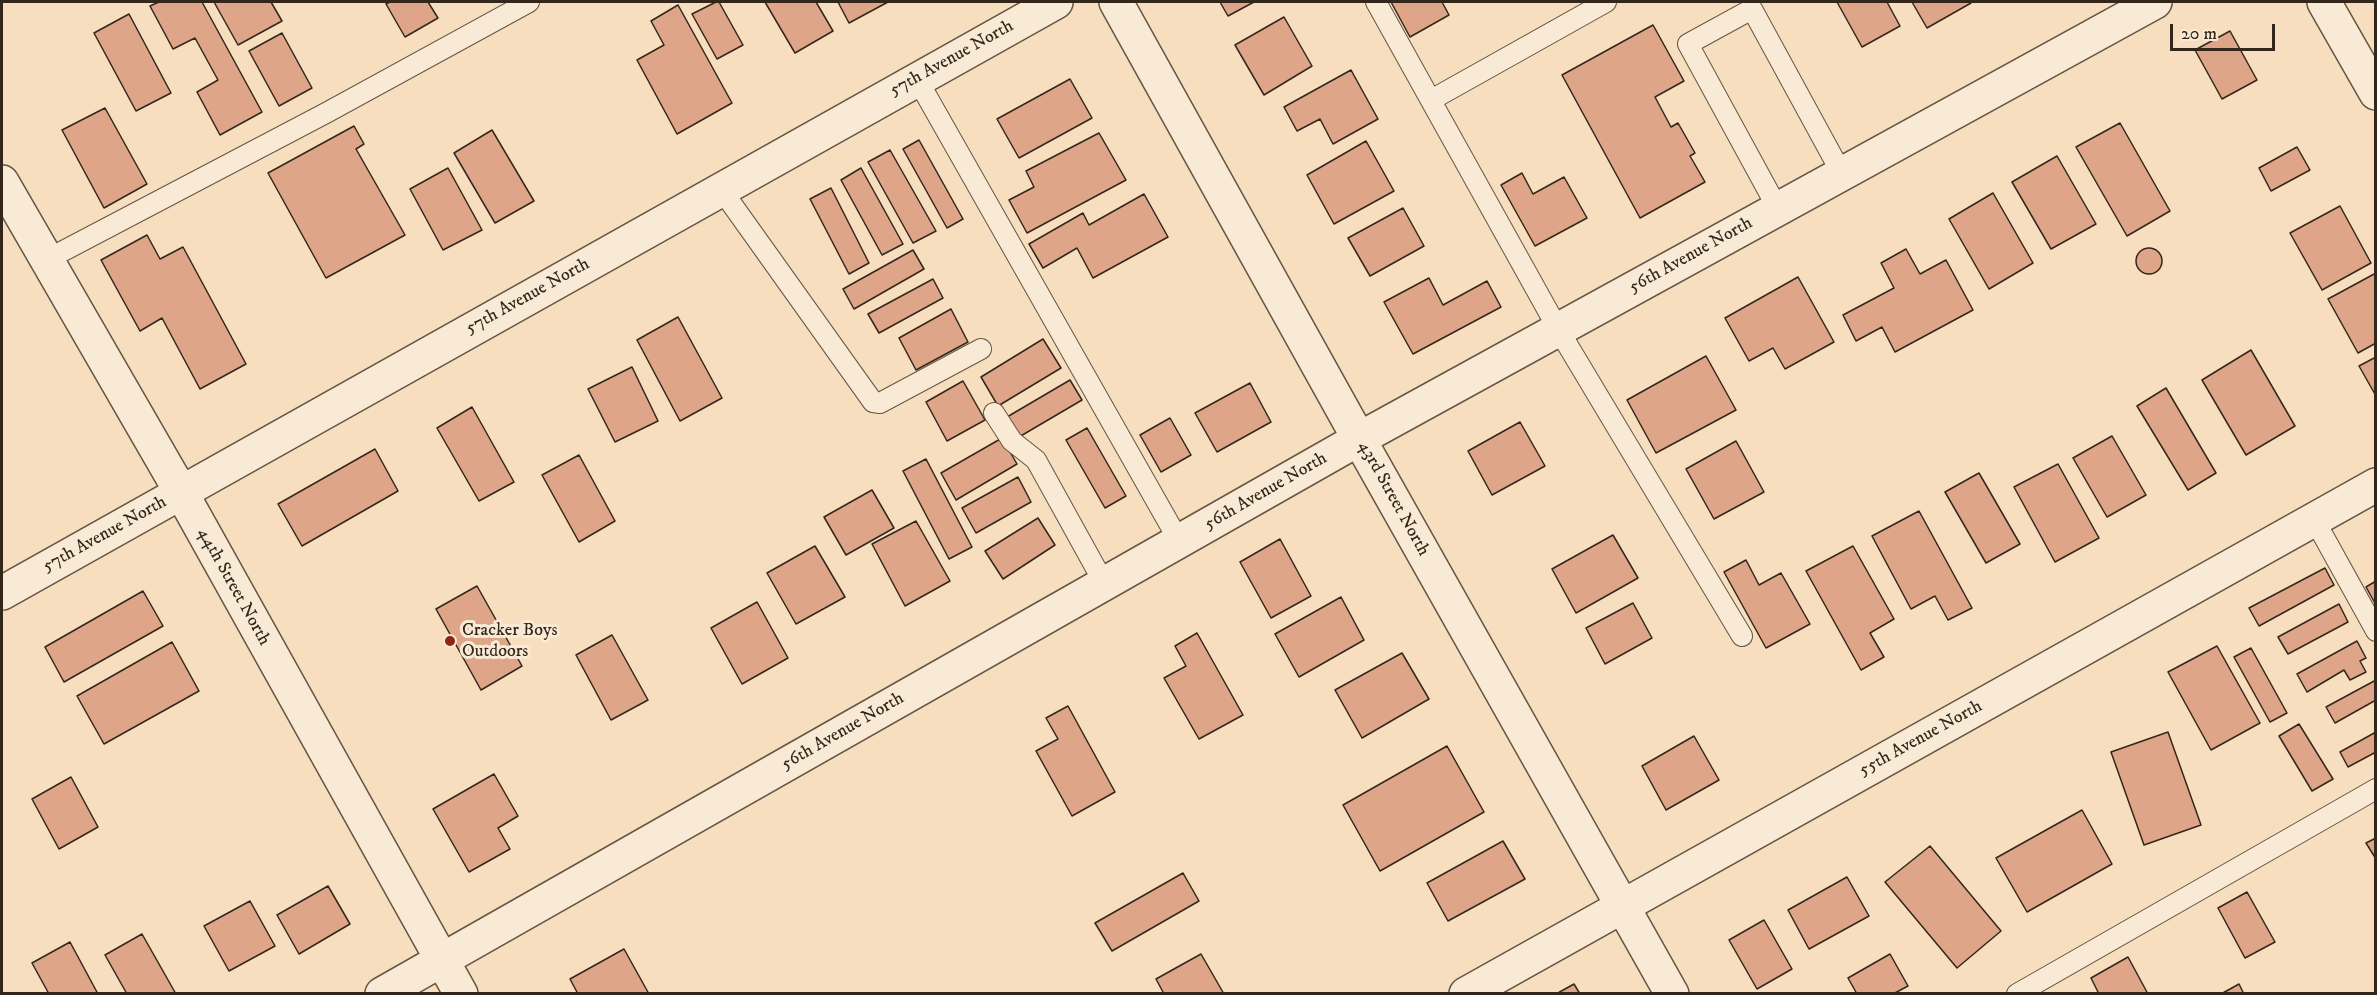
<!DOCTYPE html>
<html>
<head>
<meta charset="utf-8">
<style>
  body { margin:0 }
  #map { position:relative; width:2377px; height:995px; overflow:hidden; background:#f6debe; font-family:"IM FELL DW Pica",serif }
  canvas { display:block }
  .frame { position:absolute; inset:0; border:3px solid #33271c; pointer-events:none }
  .scale { position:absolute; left:2170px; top:24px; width:105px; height:27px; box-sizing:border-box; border:3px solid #33271c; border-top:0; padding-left:8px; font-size:18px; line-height:21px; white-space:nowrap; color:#33271c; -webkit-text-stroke:4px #f9ead5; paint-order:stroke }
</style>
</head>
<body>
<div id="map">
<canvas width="2377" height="995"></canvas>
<div class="frame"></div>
<div class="scale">20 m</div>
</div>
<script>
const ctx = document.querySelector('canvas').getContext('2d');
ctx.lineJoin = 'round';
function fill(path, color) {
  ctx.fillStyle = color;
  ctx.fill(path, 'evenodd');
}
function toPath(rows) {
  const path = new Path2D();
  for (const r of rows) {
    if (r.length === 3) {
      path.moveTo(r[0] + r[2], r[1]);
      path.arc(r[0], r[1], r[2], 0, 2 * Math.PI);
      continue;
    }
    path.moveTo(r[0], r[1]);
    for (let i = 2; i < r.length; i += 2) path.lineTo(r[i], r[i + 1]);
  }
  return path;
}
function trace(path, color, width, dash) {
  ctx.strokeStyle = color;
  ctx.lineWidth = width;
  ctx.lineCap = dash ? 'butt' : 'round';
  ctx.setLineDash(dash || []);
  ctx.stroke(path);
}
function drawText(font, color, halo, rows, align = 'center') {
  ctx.font = font + ' "IM FELL DW Pica",serif';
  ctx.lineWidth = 6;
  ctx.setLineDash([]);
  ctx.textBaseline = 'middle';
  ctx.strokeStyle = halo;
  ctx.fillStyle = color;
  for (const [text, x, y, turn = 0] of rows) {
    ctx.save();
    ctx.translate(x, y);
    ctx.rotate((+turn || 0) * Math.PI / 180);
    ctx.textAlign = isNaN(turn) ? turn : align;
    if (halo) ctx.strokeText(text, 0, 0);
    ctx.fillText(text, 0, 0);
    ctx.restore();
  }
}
const building = toPath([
  [159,2,202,2,262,112,220,135,197,92,218,80,195,38,173,49,150,6,159,2],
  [214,2,271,2,282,21,238,45,214,2],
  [390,2,428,2,438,18,405,37,386,4,390,2],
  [716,2,719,2,743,45,717,59,692,14,716,2],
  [765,2,816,2,833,31,795,53,765,2],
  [838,2,888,2,849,23,838,2],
  [1220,2,1254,2,1228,16,1220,2],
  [1391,2,1442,2,1449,15,1410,37,1391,2],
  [1837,2,1887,2,1900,26,1862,47,1837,2],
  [1912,2,1971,2,1971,3,1927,28,1912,2],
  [678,5,732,103,677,134,637,60,664,45,651,21,678,5],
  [129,14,171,93,136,111,94,33,129,14],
  [1284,17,1312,66,1264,95,1235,45,1284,17],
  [1653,25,1684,81,1655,97,1671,127,1678,123,1695,153,1690,156,1705,182,1640,218,1562,75,1653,25],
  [2230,31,2257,80,2222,99,2195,50,2230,31],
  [282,33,312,88,279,106,249,51,282,33],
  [1351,70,1378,119,1333,144,1320,119,1297,131,1284,107,1351,70],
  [1070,79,1092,118,1019,158,997,119,1070,79],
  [105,108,147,184,104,208,62,130,105,108],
  [2120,123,2170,211,2127,236,2076,147,2120,123],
  [354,126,364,144,356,149,405,235,326,278,268,173,354,126],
  [492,130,534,201,495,223,454,153,492,130],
  [1099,133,1126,180,1027,233,1009,200,1034,187,1026,171,1099,133],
  [919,140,963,219,947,228,903,149,919,140],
  [1366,141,1394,191,1334,224,1307,175,1366,141],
  [2297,147,2310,170,2271,191,2259,168,2297,147],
  [890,150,936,231,913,243,868,162,890,150],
  [2057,156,2096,224,2051,249,2012,182,2057,156],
  [448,168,482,230,443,250,410,189,448,168],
  [861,168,903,244,882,255,841,180,861,168],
  [1522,173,1533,194,1564,177,1587,218,1535,246,1501,185,1522,173],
  [831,188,869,263,849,274,810,199,831,188],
  [1993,193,2033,263,1989,289,1949,219,1993,193],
  [1144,194,1168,237,1093,278,1077,248,1043,268,1029,244,1083,213,1089,225,1144,194],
  [2340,206,2371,263,2322,290,2290,233,2340,206],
  [1403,208,1424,246,1370,276,1348,238,1403,208],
  [147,235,160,259,183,247,246,364,200,389,162,318,140,331,101,260,147,235],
  [2149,261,13],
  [1906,249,1920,274,1946,260,1973,310,1895,352,1882,327,1856,341,1843,315,1894,288,1881,263,1906,249],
  [913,250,924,269,854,309,843,289,913,250],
  [2376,273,2376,343,2358,353,2328,299,2376,273],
  [1798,277,1834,342,1785,369,1773,348,1749,361,1725,318,1798,277],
  [1429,278,1443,305,1487,281,1501,307,1413,354,1384,302,1429,278],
  [933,279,943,298,879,333,868,314,933,279],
  [951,309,968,342,916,370,899,338,951,309],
  [678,317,722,398,680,421,637,340,678,317],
  [1043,339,1061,368,998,406,981,377,1043,339],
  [2251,350,2295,426,2246,455,2202,380,2251,350],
  [1706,356,1736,410,1656,453,1627,400,1706,356],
  [2376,357,2376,396,2359,366,2376,357],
  [632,367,658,421,615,442,588,389,632,367],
  [1070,380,1082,400,1019,437,1007,417,1070,380],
  [963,381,985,420,947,441,926,402,963,381],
  [1250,383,1271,422,1217,452,1195,413,1250,383],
  [2166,388,2216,473,2188,490,2137,406,2166,388],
  [472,407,514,482,479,501,437,428,472,407],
  [1170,418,1191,455,1161,472,1140,435,1170,418],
  [1520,422,1545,466,1492,495,1468,451,1520,422],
  [1087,428,1126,496,1105,508,1066,440,1087,428],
  [2112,436,2146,495,2107,517,2073,458,2112,436],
  [1002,438,1017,464,956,500,941,473,1002,438],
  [1736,441,1764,492,1714,519,1686,469,1736,441],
  [375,449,398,491,302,546,278,504,375,449],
  [579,455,615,521,579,542,542,475,579,455],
  [926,459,972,547,949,559,903,471,926,459],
  [2058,464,2099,538,2055,562,2014,487,2058,464],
  [1979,473,2020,544,1986,563,1945,492,1979,473],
  [1018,477,1031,502,976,533,962,508,1018,477],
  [872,490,894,528,846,555,824,517,872,490],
  [1919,511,1972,608,1948,620,1935,596,1911,609,1872,536,1919,511],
  [1038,518,1055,545,1003,579,985,551,1038,518],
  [916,521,950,581,905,606,872,544,916,521],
  [1613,535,1638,578,1576,613,1552,569,1613,535],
  [1280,539,1311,596,1271,618,1240,562,1280,539],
  [815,546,845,597,796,624,767,573,815,546],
  [1853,546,1894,619,1870,633,1884,657,1861,670,1806,571,1853,546],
  [1746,560,1759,585,1781,573,1810,624,1766,648,1724,572,1746,560],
  [2325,568,2334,585,2259,626,2249,608,2325,568],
  [2376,581,2376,605,2366,587,2376,581],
  [477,586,522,666,481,690,436,609,477,586],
  [143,591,163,626,64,682,45,647,143,591],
  [1341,597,1364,640,1299,677,1275,634,1341,597],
  [757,602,788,658,742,684,711,628,757,602],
  [1633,603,1652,638,1605,664,1586,628,1633,603],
  [2339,604,2348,622,2288,654,2278,637,2339,604],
  [1197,633,1243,715,1199,739,1164,678,1186,666,1175,646,1197,633],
  [612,635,648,700,611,720,576,655,612,635],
  [2357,641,2366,658,2360,661,2366,672,2350,680,2344,670,2307,692,2297,674,2357,641],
  [172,642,199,691,104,744,77,696,172,642],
  [2217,646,2260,723,2211,750,2168,672,2217,646],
  [2251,648,2287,713,2270,722,2234,657,2251,648],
  [1402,653,1429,699,1362,738,1335,690,1402,653],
  [2376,680,2376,700,2335,723,2326,707,2376,680],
  [1068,706,1115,792,1072,816,1036,751,1058,739,1046,718,1068,706],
  [2299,724,2333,779,2312,791,2279,736,2299,724],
  [2168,732,2201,825,2144,845,2111,752,2168,732],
  [2376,732,2376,752,2348,767,2340,752,2376,732],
  [1694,736,1719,780,1666,810,1642,766,1694,736],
  [1447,746,1484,812,1380,871,1343,805,1447,746],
  [494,774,518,816,498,828,510,849,469,872,433,809,494,774],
  [71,777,98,827,59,849,32,799,71,777],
  [2082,810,2112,864,2027,912,1996,858,2082,810],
  [2376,838,2376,859,2366,843,2376,838],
  [1503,841,1525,879,1448,921,1427,883,1503,841],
  [1930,846,2001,931,1957,968,1885,882,1930,846],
  [1183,873,1199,901,1112,951,1095,923,1183,873],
  [1847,877,1869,916,1809,949,1788,910,1847,877],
  [328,886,350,924,299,954,277,915,328,886],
  [2247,892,2275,942,2245,958,2218,908,2247,892],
  [250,901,275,946,229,971,204,926,250,901],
  [1764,920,1792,969,1757,989,1729,940,1764,920],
  [142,934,176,994,127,994,105,955,142,934],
  [70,942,98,994,49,994,32,963,70,942],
  [624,949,649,994,578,994,570,979,624,949],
  [1201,954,1224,994,1164,994,1156,979,1201,954],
  [1890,954,1908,986,1893,994,1857,994,1848,978,1890,954],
  [2128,957,2148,994,2099,994,2091,978,2128,957],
  [1574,984,1580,994,1556,994,1574,984],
  [2239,984,2244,994,2221,994,2239,984]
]);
fill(building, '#dfa588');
trace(building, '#33271c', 1.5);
const service = toPath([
  [1376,2,1558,329,1742,636],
  [917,79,1179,541],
  [1431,100,1606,2],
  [721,189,873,402,880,403,981,349],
  [1778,209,1688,44,1752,9,1842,174],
  [46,260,326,113,529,2],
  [994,413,1012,441,1036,460,1104,583],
  [2314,519,2376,631],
  [2017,994,2376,789]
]);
const minor = toPath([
  [1116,2,1359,439,1672,994],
  [2324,2,2376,93],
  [2,182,181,492,461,994],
  [2,593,1056,2],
  [382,994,1359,439,2155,2],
  [1466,994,2376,485]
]);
trace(service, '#645544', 22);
trace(minor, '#645544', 36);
trace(service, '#f9ead5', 20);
trace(minor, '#f9ead5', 33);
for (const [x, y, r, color] of [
  [450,641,6,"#8f2418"]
]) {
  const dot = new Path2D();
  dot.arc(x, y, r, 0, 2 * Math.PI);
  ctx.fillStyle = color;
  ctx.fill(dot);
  trace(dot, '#f9ead5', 2);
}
drawText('18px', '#33271c', '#f9ead5', [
  ["57th Avenue North",952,59,-29],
  ["56th Avenue North",1691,256,-29],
  ["57th Avenue North",528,297,-29],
  ["56th Avenue North",1266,492,-30],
  ["43rd Street North",1393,499,61],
  ["57th Avenue North",105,535,-29],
  ["44th Street North",233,587,61],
  ["56th Avenue North",843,732,-30],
  ["55th Avenue North",1921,739,-29]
]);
drawText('18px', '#33271c', '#f9ead5', [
  ["Cracker Boys",462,631],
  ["Outdoors",462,652]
], 'left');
</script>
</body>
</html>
